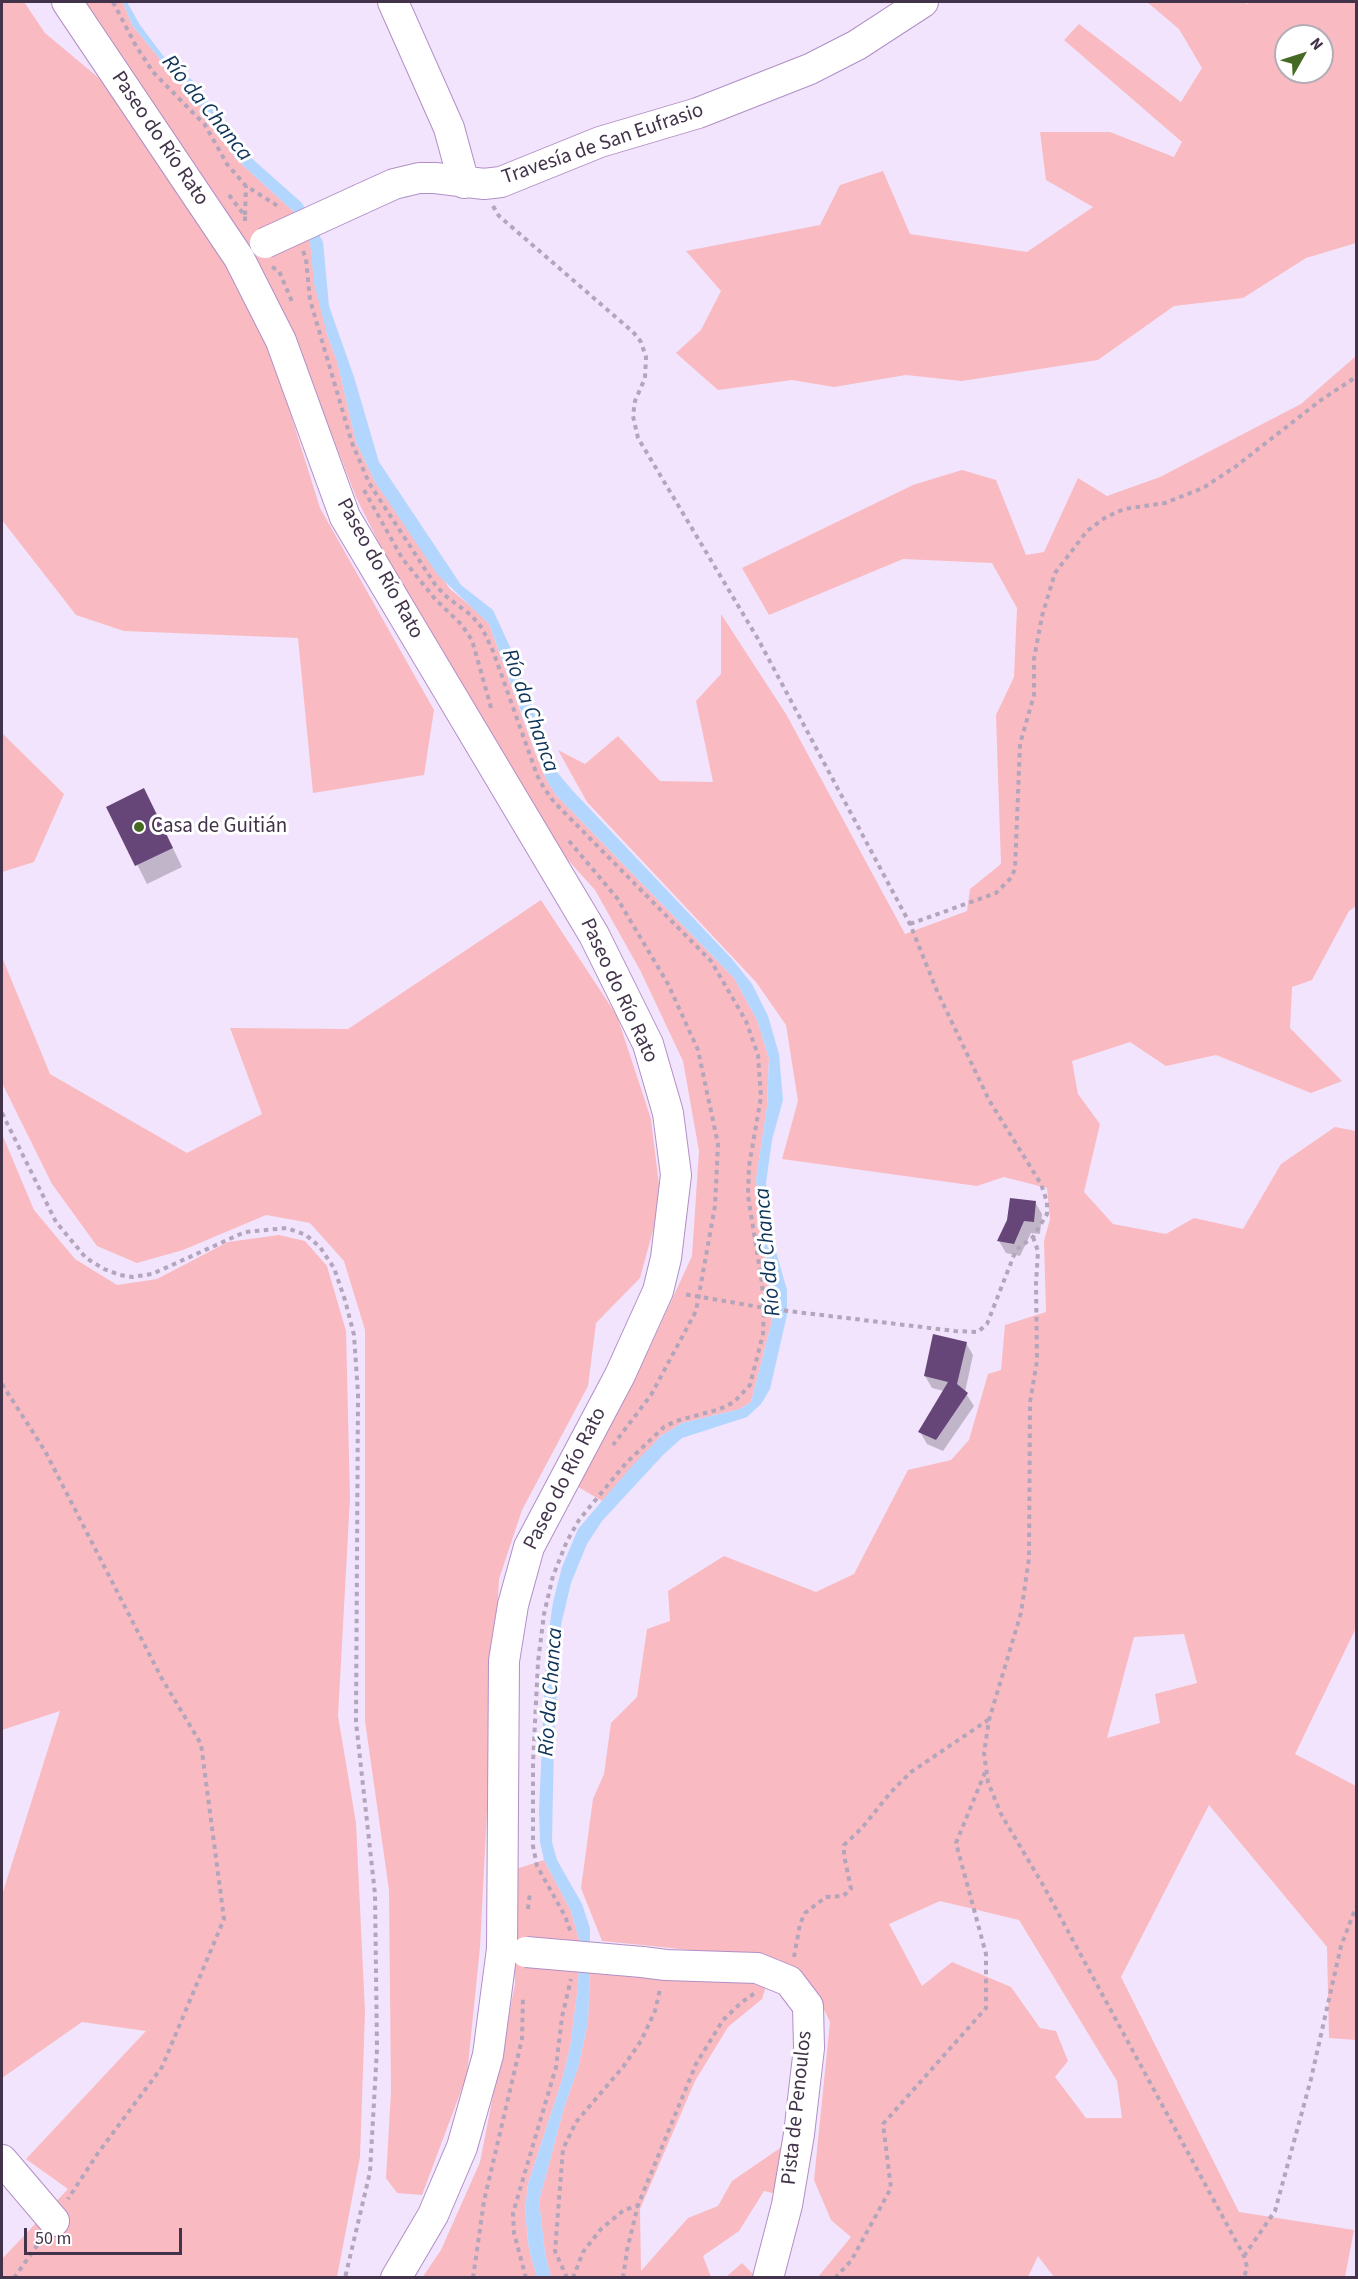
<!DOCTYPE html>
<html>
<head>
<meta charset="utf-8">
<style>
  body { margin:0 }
  #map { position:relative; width:1358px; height:2279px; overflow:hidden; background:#f2e4fc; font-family:"Source Sans 3",sans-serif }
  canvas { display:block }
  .frame { position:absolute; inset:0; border:3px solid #42334a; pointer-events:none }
  .north { position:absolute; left:1274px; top:24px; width:60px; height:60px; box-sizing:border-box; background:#fff; border:2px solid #b3adb7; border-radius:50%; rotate:51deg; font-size:16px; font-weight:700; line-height:24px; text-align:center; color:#42334a }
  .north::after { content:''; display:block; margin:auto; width:21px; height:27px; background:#466a24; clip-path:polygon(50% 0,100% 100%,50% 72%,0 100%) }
  .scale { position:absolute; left:24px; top:2228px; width:158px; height:27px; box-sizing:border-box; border:3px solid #42334a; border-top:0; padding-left:8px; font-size:18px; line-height:21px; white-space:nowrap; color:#42334a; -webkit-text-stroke:4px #fff; paint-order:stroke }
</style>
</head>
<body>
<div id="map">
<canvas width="1358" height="2279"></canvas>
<div class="frame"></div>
<div class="north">N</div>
<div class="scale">50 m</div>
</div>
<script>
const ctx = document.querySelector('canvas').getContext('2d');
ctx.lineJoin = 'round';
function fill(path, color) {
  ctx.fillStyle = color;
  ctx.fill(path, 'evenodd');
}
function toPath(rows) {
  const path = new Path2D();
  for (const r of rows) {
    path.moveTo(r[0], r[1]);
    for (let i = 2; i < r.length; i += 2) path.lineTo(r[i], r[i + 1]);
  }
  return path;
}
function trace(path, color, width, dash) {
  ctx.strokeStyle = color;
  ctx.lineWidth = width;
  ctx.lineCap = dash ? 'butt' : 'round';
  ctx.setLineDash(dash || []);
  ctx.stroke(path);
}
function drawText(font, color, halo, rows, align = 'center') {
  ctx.font = font + ' "Source Sans 3",sans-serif';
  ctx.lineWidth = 6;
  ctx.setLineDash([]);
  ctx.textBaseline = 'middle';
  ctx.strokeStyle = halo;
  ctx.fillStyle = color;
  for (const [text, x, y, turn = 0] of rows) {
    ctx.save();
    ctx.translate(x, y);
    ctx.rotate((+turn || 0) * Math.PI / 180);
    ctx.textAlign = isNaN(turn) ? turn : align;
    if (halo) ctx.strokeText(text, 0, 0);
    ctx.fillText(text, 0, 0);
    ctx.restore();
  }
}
fill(toPath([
  [2,2,24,2,45,33,100,79,231,268,275,364,320,508,434,710,424,775,313,793,298,638,124,631,76,615,2,520],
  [82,2,123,2,132,25,164,64,198,102,235,158,293,211,310,242,327,334,337,361,356,442,375,482,450,589,479,613,489,624,534,750,546,779,556,795,734,978,757,1020,769,1058,767,1107,756,1179,773,1317,751,1402,740,1409,682,1423,661,1436,602,1501,575,1485,650,1347,692,1256,699,1151,683,1061,640,970,595,890,560,851,390,565,356,497,307,371,263,271],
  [1147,2,1243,2,1247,4,1249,2,1356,2,1356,243,1306,258,1243,298,1174,306,1098,360,962,381,906,375,834,387,792,380,718,390,676,353,701,330,721,291,686,251,820,225,840,185,883,171,910,234,1027,252,1093,207,1046,180,1040,132,1110,132,1174,157,1182,142,1064,40,1079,24,1181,102,1202,68,1179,29],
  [1286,36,1322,36,1322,72,1286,72],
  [1356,356,1356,906,1349,911,1312,980,1292,987,1290,1028,1342,1081,1311,1093,1216,1055,1166,1066,1130,1042,1072,1061,1078,1094,1100,1124,1084,1192,1113,1224,1166,1234,1194,1218,1243,1229,1281,1164,1335,1127,1356,1131,1356,1628,1295,1754,1356,1786,1356,2040,1329,2038,1327,1947,1209,1805,1121,1977,1239,2212,1354,2230,1345,2277,1054,2277,1038,2256,1028,2277,818,2277,851,2237,831,2220,814,2180,830,2022,813,1987,778,1959,602,1941,581,1888,593,1799,604,1774,611,1723,637,1697,647,1629,670,1621,668,1591,724,1556,816,1592,854,1574,908,1470,951,1460,969,1440,988,1374,1001,1370,1005,1325,1046,1312,1044,1241,1050,1219,1047,1188,1004,1177,977,1186,782,1159,798,1101,786,1025,756,982,587,802,558,750,585,764,618,736,660,781,713,782,696,701,721,674,721,614,786,714,905,934,967,911,970,889,1001,864,996,715,1014,677,1017,608,992,563,903,559,769,615,742,568,913,485,962,470,996,480,1026,555,1044,552,1078,478,1107,496,1160,477,1301,404],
  [1184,1634,1197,1683,1155,1694,1160,1723,1107,1738,1134,1637],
  [940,1901,1019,1920,1117,2081,1122,2118,1086,2118,1055,2077,1068,2061,1056,2031,1040,2028,1011,1987,952,1962,922,1986,889,1924],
  [2,733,64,794,34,862,2,872],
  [541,900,617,1016,651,1119,661,1201,640,1278,596,1323,588,1386,522,1510,499,1579,480,1947,467,2075,422,2195,397,2193,386,2178,391,2092,389,1890,365,1721,365,1330,344,1261,310,1223,266,1215,183,1250,137,1263,97,1246,52,1184,2,1083,2,957,50,1074,187,1153,262,1114,230,1028,348,1029],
  [2,1134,34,1210,75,1259,117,1285,157,1279,228,1242,279,1235,305,1241,327,1266,346,1331,350,1498,338,1716,356,1823,365,2012,360,2157,337,2277,2,2277,2,2259,68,2189,26,2159,146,2031,82,2022,2,2078,2,1895,60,1711,2,1730],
  [544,1860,571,1911,580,1943,578,1987,570,2048,562,2080,528,2184,525,2211,529,2249,537,2277,422,2278,441,2250,480,2162,515,1984,513,1870],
  [590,1969,769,1977,762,1999,728,2027,695,2081,640,2209,641,2271,688,2218,718,2206,732,2181,786,2144,777,2194,764,2191,739,2231,703,2256,711,2277,551,2277,545,2253,539,2201,564,2108,578,2068,588,2022],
  [742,2263,757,2278,725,2278]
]), '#f9bbc1');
fill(toPath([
  [123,2,127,2,140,25,164,57,198,85,215,113,240,148,302,203,323,242,329,306,354,377,379,462,461,585,493,610,510,647,556,771,572,790,732,959,752,984,768,1016,779,1054,783,1100,772,1140,766,1183,772,1238,787,1290,787,1315,770,1389,761,1404,747,1417,682,1438,664,1454,602,1521,587,1544,571,1583,561,1625,554,1738,552,1842,557,1860,582,1904,590,1928,590,1969,588,2022,578,2068,564,2108,539,2201,545,2253,551,2277,537,2277,529,2249,525,2211,528,2184,562,2080,570,2048,578,1987,580,1943,571,1911,544,1860,540,1842,539,1810,546,1652,553,1602,562,1567,578,1529,631,1467,661,1436,682,1423,740,1409,751,1402,773,1317,756,1179,767,1107,769,1058,757,1020,734,978,556,795,546,779,489,624,437,574,375,482,356,442,337,361,327,334,314,283,310,242,293,211,235,158,198,102,164,64,132,25]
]), '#b3d6fe');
fill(toPath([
  [108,807,154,809,182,867,147,884],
  [1035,1202,1042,1214,1040,1234,1031,1233,1020,1256,1006,1253,999,1241],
  [966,1343,973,1355,965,1392,974,1406,943,1451,927,1444,920,1432,944,1391,932,1388,925,1376]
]), '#0003');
fill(toPath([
  [144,788,173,848,135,866,106,807],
  [1010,1198,1036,1201,1034,1222,1024,1221,1014,1244,997,1241,1007,1220],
  [933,1334,967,1342,957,1384,968,1393,936,1440,918,1432,948,1382,924,1376]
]), '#664678');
const minor = toPath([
  [67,2,239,258,281,341,345,517,594,935,648,1044,668,1113,676,1175,666,1258,658,1291,620,1375,529,1547,513,1605,504,1661,502,1949,488,2055,462,2147,433,2215,396,2278],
  [393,2,449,128,464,183],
  [361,199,394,184,419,178,435,178,484,184,501,182,600,142,698,113,810,69,857,45,923,2],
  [642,1962,666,1965,757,1968,789,1981,808,2006,809,2048,799,2134,787,2205,768,2278],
  [2,2160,54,2221]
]);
trace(minor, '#b18fc6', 32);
trace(toPath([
  [113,2,136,46,153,72,205,125,227,164,246,186,281,208],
  [229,195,245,216,245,221],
  [493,206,499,216,633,332,641,342,646,357,645,378,635,401,633,416,638,438,758,639,910,924,937,991,989,1100,1041,1184,1047,1202,1047,1214,1033,1237,1016,1250,987,1324,978,1332,955,1331,771,1309,683,1294],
  [245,215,246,186],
  [303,251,306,259,310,300,352,443,369,483,436,586,448,598,471,615,482,628,493,651,537,775,544,788,554,802,711,961,746,1021,758,1055,761,1097,749,1166,748,1196,762,1283,764,1307,763,1334,750,1385,734,1402,720,1409,676,1421,664,1427,626,1463,579,1520,567,1541,553,1576,544,1614,538,1662,533,1763,533,1846,537,1866,565,1916,571,1933],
  [272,267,279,271,293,304],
  [364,490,402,558,436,600,461,624,472,640,492,711],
  [569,841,617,898,668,984,698,1050,718,1144,715,1206,696,1311,651,1395,613,1445],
  [910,924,996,893,1011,878,1015,869,1020,744,1034,695,1034,659,1042,616,1055,573,1087,531,1106,517,1124,509,1165,503,1203,488,1235,467,1321,400,1356,377],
  [2,1113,56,1222,86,1258,104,1269,120,1275,132,1277,152,1274,245,1232,287,1228,306,1235,320,1247,334,1268,345,1300,354,1335,358,1394,356,1722,375,1894,377,2049,370,2172,345,2278],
  [1033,1237,1038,1251,1036,1284,1037,1361,1030,1402,1029,1558,1021,1613,989,1720,984,1753,988,1782,1001,1814,1043,1885,1244,2256,1247,2267,1244,2278],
  [2,1384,45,1451,161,1677,201,1744,224,1919,162,2067,98,2153,68,2199],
  [528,1909,530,1893],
  [794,1957,800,1924,805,1913,826,1897,843,1896,851,1889,844,1855,844,1845,862,1828,891,1792,911,1772,988,1720],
  [1244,2256,1275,2211,1311,2079,1341,1946,1356,1907],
  [14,2278,41,2240],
  [473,2278,484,2201,522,2039,523,1996],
  [526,2278,514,2233,513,2213,556,2067,562,2017,571,1979],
  [567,2278,555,2251,563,2149,576,2122,623,2067,641,2041,655,2011,660,1989],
  [573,2278,583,2252,601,2229,624,2210,637,2206],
  [623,2278,627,2250,638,2205,696,2064,723,2020,742,2002,755,1993],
  [835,2278,851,2261,891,2188,883,2124,986,2008,986,1954,956,1843,986,1770]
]), '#b3a5bc', 4, [4.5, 4.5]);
trace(minor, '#fff', 30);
const minorBridge = toPath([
  [265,243,361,199],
  [526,1952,642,1962]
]);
trace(minorBridge, '#b18fc6', 32, []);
trace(minorBridge, '#fff', 30);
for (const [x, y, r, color] of [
  [139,827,6,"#466a24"]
]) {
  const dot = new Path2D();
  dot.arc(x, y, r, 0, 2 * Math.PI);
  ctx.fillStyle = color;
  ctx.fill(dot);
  trace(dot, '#fff', 2);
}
drawText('21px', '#42334a', '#fff', [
  ["Paseo do Río Rato",159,139,56],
  ["Travesía de San Eufrasio",603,145,-19],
  ["Paseo do Río Rato",379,569,61],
  ["Paseo do Río Rato",618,991,65],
  ["Paseo do Río Rato",566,1479,-63],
  ["Pista de Penoulos",798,2108,-84]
]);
drawText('21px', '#42334a', '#fff', [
  ["Casa de Guitián",151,827]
], 'left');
drawText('italic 22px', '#0e3359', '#fff', [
  ["Río da Chanca",206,109,51],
  ["Río da Chanca",529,711,70],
  ["Río da Chanca",769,1252,-95],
  ["Río da Chanca",552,1692,-86]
]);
</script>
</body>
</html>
